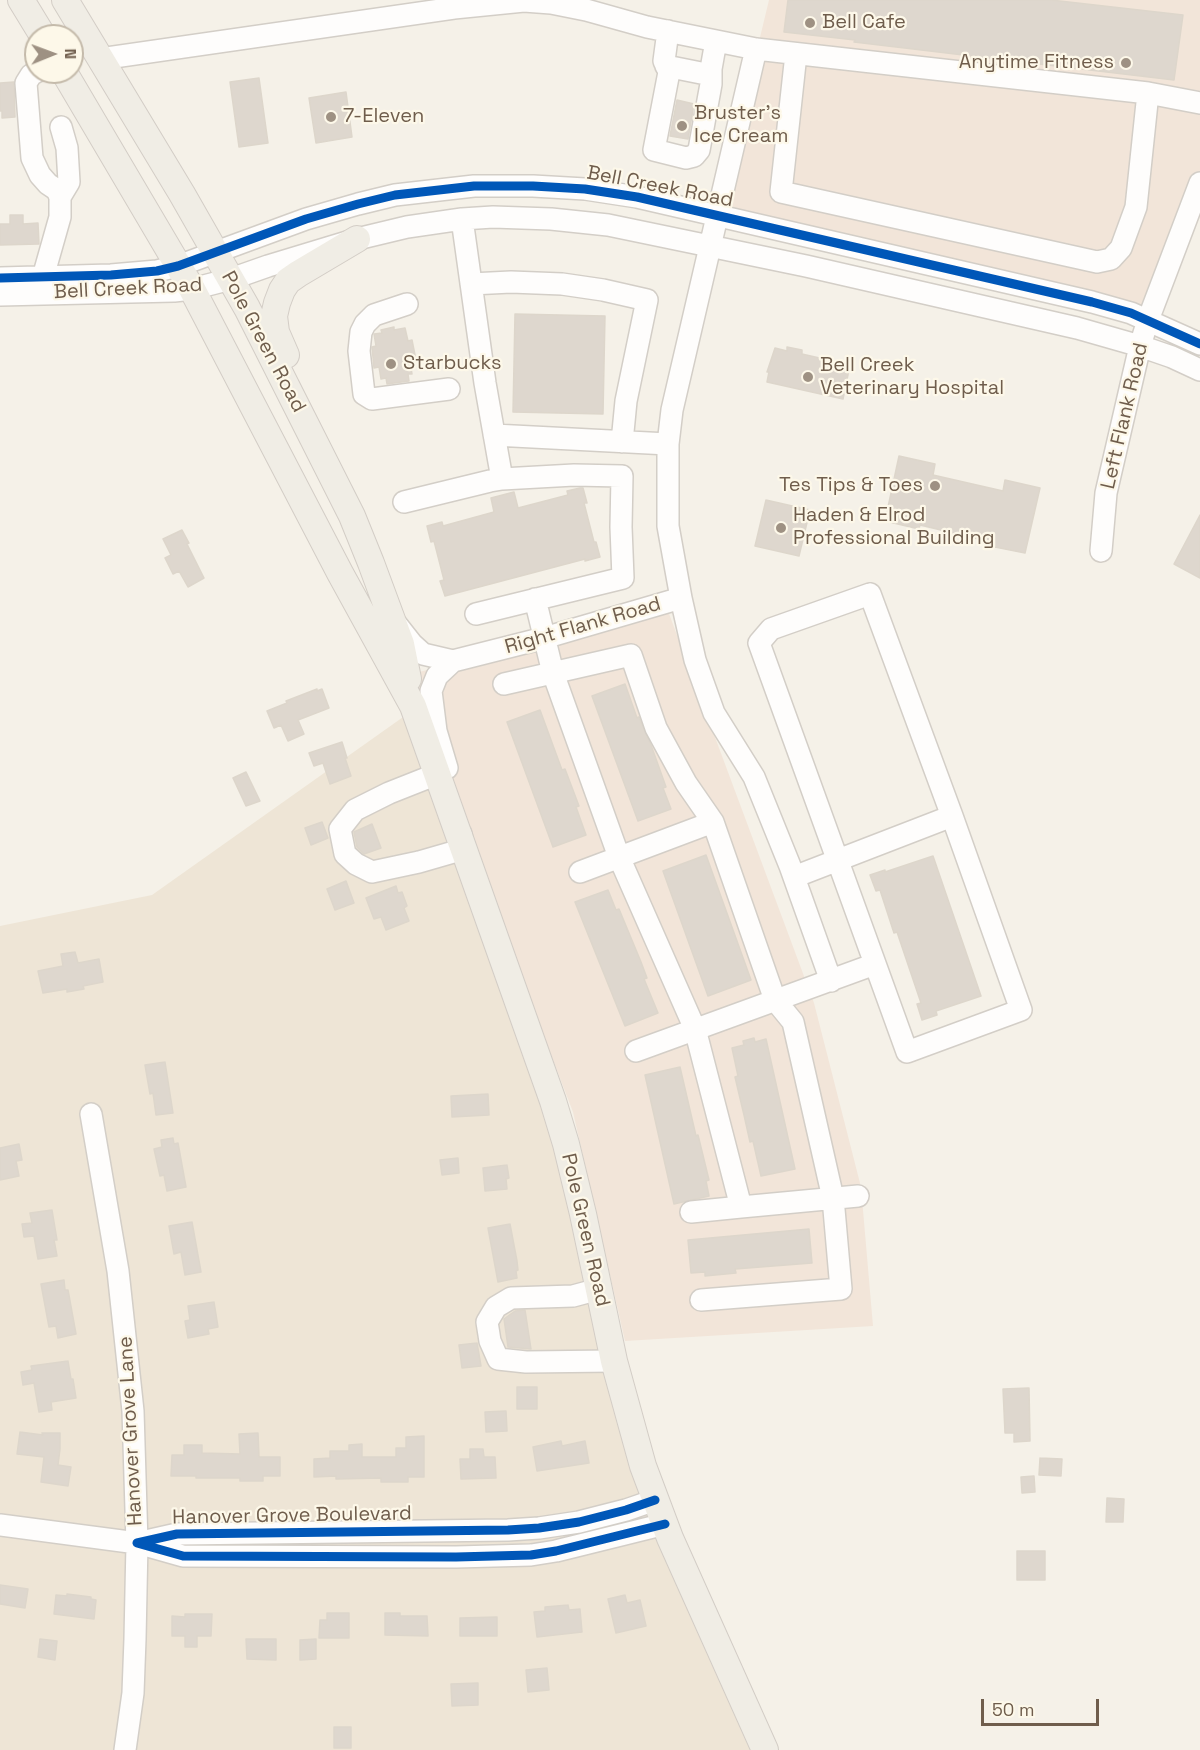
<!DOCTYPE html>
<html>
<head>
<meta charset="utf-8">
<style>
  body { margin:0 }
  #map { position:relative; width:1200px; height:1750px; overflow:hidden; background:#f5f1e8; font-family:"Space Grotesk",sans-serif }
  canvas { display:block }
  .north { position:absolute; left:24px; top:24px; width:60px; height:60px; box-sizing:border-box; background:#fdf8e9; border:2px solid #c4baaa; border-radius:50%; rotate:89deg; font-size:16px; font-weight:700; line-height:24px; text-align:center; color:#6f5d4c }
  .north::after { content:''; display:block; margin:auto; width:21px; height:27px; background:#9e9183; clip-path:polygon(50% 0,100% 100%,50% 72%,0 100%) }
  .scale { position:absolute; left:981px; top:1699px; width:118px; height:27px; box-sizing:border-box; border:3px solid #6f5d4c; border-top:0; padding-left:8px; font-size:18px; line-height:21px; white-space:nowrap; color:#6f5d4c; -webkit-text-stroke:4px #fdf8e9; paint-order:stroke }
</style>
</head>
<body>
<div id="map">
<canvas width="1200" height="1750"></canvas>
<div class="north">N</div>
<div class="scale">50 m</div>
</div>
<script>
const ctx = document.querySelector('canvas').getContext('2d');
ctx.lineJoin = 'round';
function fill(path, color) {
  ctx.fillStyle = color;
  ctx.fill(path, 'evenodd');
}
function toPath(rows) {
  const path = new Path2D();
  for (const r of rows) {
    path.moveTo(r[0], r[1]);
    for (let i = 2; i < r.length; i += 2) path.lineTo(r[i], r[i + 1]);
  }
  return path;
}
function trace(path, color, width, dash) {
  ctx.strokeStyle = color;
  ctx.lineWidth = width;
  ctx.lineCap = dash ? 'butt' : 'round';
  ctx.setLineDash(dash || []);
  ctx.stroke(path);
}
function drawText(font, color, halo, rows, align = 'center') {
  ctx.font = font + ' "Space Grotesk",sans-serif';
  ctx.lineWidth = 4.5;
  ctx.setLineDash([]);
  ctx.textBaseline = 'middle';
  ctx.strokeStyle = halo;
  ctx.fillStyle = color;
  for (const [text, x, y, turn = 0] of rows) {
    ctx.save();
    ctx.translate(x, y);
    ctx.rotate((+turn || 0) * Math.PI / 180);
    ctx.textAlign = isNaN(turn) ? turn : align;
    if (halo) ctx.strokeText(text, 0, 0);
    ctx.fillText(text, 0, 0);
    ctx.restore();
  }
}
fill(toPath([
  [413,710,534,1051,608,1345,762,1750,0,1750,0,926,152,895]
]), '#eee5d6');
fill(toPath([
  [769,0,1200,0,1200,183,1148,320,717,216],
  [668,611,814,1003,861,1187,873,1326,625,1341,573,1112,406,677,415,673]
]), '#f2e5d9');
const building = toPath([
  [788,0,1051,0,1183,15,1174,80,854,42,855,40,784,32,788,0],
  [259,78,268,143,239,147,230,82,259,78],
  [14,82,15,117,2,118,2,111,0,111,0,83,14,82],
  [346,92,352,137,316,143,309,98,346,92],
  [677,100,694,104,688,139,670,136,677,100],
  [10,215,23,215,23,224,38,223,39,244,0,245,0,224,10,224,10,215],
  [515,314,605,316,603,414,513,412,515,314],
  [394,327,394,330,405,328,408,341,412,340,416,360,410,361,412,374,408,374,409,381,387,384,386,378,381,379,379,367,374,368,372,347,376,346,374,334,382,333,381,330,394,327],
  [787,347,802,350,802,354,850,365,843,399,767,382,769,372,767,372,775,348,787,351,787,347],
  [899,456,935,464,933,475,1003,491,1005,480,1040,488,1025,553,990,546,991,542,920,525,919,529,885,521,899,456],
  [580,488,583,488,587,503,584,503,594,542,596,542,600,557,585,561,585,559,445,596,440,581,444,580,434,541,431,542,427,526,442,522,443,526,494,512,491,498,514,492,518,508,568,495,567,491,580,488],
  [766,500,810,510,799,556,755,546,766,500],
  [1200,515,1200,578,1174,564,1200,515],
  [182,530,189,543,187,544,204,578,188,587,179,571,173,574,165,558,171,555,163,539,182,530],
  [625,684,637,718,639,717,651,745,666,787,663,788,671,809,638,821,592,696,625,684],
  [317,689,317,691,322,689,329,708,298,720,304,734,288,741,281,725,274,728,267,711,287,703,286,701,317,689],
  [540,710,562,770,565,769,579,806,576,807,586,835,553,847,507,722,540,710],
  [342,742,347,758,345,758,351,776,330,784,323,763,314,766,309,753,342,742],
  [246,772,260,801,246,806,233,778,246,772],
  [322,822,328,838,311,845,305,828,322,822],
  [372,824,381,848,364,854,357,847,354,832,372,824],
  [706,855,751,980,708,996,663,871,706,855],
  [933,856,981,996,936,1011,937,1015,922,1020,917,1004,921,1003,897,932,894,933,880,890,876,891,870,875,885,870,885,872,933,856],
  [346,881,354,903,335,910,327,889,346,881],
  [396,886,398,893,402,892,407,906,404,908,409,921,386,930,381,917,374,919,366,898,396,886],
  [608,890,616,910,619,909,641,962,647,978,644,979,658,1013,625,1026,575,902,608,890],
  [75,952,78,963,99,959,103,982,83,986,84,989,67,992,67,989,43,993,38,971,63,966,61,954,75,952],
  [754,1038,755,1042,766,1039,795,1169,761,1176,753,1141,750,1142,744,1115,735,1077,738,1076,732,1048,744,1045,743,1041,754,1038],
  [165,1062,173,1113,156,1115,153,1093,150,1094,145,1065,165,1062],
  [680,1067,696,1136,698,1135,709,1180,706,1181,709,1196,674,1204,645,1075,680,1067],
  [488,1094,489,1115,452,1117,451,1096,488,1094],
  [173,1138,174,1144,178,1143,186,1187,167,1191,164,1175,160,1176,154,1149,162,1147,161,1140,173,1138],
  [19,1144,22,1160,16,1161,19,1176,0,1180,0,1148,19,1144],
  [458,1158,459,1173,442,1175,440,1160,458,1158],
  [507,1165,509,1178,506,1179,507,1189,485,1191,483,1168,507,1165],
  [52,1210,57,1240,54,1240,57,1256,38,1259,34,1236,24,1237,22,1224,32,1223,30,1213,52,1210],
  [192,1222,201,1272,185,1275,181,1252,174,1254,169,1226,192,1222],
  [510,1224,517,1261,518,1270,516,1271,517,1278,498,1282,488,1228,510,1224],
  [809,1229,812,1263,735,1269,736,1273,705,1276,705,1272,691,1273,688,1240,809,1229],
  [64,1280,65,1290,68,1290,76,1334,58,1338,56,1326,49,1327,41,1284,64,1280],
  [214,1302,218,1327,208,1329,209,1334,188,1338,185,1321,190,1320,188,1306,214,1302],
  [525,1310,531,1349,508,1347,504,1319,515,1311,525,1310],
  [477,1343,481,1366,462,1368,459,1345,477,1343],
  [68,1361,71,1379,73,1379,76,1398,51,1402,52,1410,39,1412,34,1383,23,1385,21,1372,32,1370,31,1366,68,1361],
  [517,1387,537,1387,537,1409,517,1409,517,1387],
  [1029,1388,1030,1441,1014,1442,1014,1433,1005,1433,1003,1389,1029,1388],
  [506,1411,507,1431,486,1432,485,1412,506,1411],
  [20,1432,43,1435,42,1433,60,1433,60,1449,58,1465,71,1467,68,1486,41,1482,44,1457,17,1454,20,1432],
  [258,1433,259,1457,280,1457,280,1476,263,1476,263,1481,240,1481,240,1478,196,1478,196,1476,171,1476,172,1455,184,1455,184,1445,202,1445,202,1453,240,1454,239,1434,258,1433],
  [424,1436,424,1477,408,1477,408,1482,381,1482,381,1478,336,1479,336,1476,314,1477,314,1459,330,1458,330,1451,349,1451,349,1445,362,1444,362,1457,396,1457,396,1448,406,1448,406,1437,424,1436],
  [561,1441,562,1446,585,1441,589,1463,537,1471,533,1447,561,1441],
  [470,1449,483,1449,484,1457,495,1457,496,1478,461,1479,460,1459,470,1459,470,1449],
  [1040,1458,1062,1459,1061,1476,1039,1475,1040,1458],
  [1034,1476,1035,1492,1022,1493,1021,1477,1034,1476],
  [1107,1498,1124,1499,1123,1522,1106,1522,1107,1498],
  [1017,1551,1045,1551,1045,1580,1017,1580,1017,1551],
  [0,1585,28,1589,25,1608,0,1604,0,1585],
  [67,1594,91,1597,91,1599,96,1600,94,1619,54,1614,56,1595,67,1596,67,1594],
  [625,1595,627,1603,640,1600,646,1626,616,1633,608,1599,625,1595],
  [568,1605,569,1610,580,1609,582,1632,537,1637,534,1612,545,1611,545,1607,568,1605],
  [327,1613,349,1613,349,1638,319,1638,320,1620,327,1620,327,1613],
  [385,1613,400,1613,400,1616,427,1616,428,1636,385,1635,385,1613],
  [185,1614,212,1614,211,1636,197,1636,197,1647,185,1647,185,1636,172,1636,172,1616,185,1617,185,1614],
  [497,1617,497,1636,460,1636,460,1618,497,1617],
  [40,1639,57,1641,55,1660,38,1657,40,1639],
  [246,1639,276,1639,276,1660,247,1659,246,1639],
  [316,1639,316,1659,300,1660,300,1640,316,1639],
  [547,1668,549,1690,528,1692,526,1670,547,1668],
  [478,1683,478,1705,452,1706,451,1684,478,1683],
  [334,1727,351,1727,351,1748,334,1748,334,1727]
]);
fill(building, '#ded7ce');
trace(building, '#ddd6cb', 1.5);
const minor = toPath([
  [668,31,664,61,669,72,654,150,686,158,694,156,699,150,711,84,711,69,716,41],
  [796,54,781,192,1097,262,1111,259,1121,248,1136,207,1148,93],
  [100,59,454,8,524,1,551,3,586,10,647,27,756,49,1148,93,1200,103],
  [666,66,711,75],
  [36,72,31,75,26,83,32,158,40,175,48,184,57,190,60,197,60,217,43,277],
  [60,197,69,182,67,148,61,127],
  [462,219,485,383,502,479],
  [0,278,111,275,157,271,178,266,306,219,358,204,395,195,474,186,533,186,585,189,637,197,1092,302,1131,313,1200,344],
  [471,284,511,282,562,284,603,290,647,300,626,401,622,442],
  [0,295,174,291,192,289,231,279,268,266,357,239,407,227,462,219,493,217,551,219,608,225,806,266,1077,328,1140,346,1172,357,1200,370],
  [407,304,374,315,365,324,361,332,359,351,364,394,372,399,449,389],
  [494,435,668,444],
  [404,502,490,481,502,479,574,475,622,476,621,527,623,578,476,614],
  [1101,551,1106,493,1140,346,1148,320,1200,183],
  [870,594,952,816,1021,1010,907,1052,759,643,771,629,870,594],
  [681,598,695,660,714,713,754,777,790,866,831,981],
  [535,599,553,673,619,857,695,1029,741,1207,858,1196],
  [397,625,412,644,423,654,453,661,544,638,681,598,668,526,668,444,672,410,756,49],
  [504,684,631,655,656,728,686,783,713,822,775,1000,793,1022,833,1198,841,1289,701,1300],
  [447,768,436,731,431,691,437,676,453,661],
  [437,774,389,793,355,810,340,829,345,854,356,864,372,872,419,862,464,849,461,834],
  [580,872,713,822],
  [794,877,952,816],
  [636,1051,875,964],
  [91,1114,118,1271,133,1411,137,1543,135,1639,133,1693,125,1750],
  [691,1212,741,1207],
  [599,1289,573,1296,511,1298,496,1307,487,1322,490,1341,498,1359,526,1362,614,1361],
  [655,1500,626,1510,579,1522,539,1528,508,1530,177,1534,137,1543,183,1556,456,1557,531,1555,556,1551,665,1524],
  [0,1525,137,1543]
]);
const major = toPath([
  [21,0,43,36],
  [65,0,182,194,247,308,352,516,371,563,401,644,408,679],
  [64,72,192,289,340,573,413,706,553,1101,566,1144,583,1214,614,1361,643,1466,670,1538,765,1750],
  [286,355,276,332,274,316,277,303,282,290,288,281,298,274,357,239]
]);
trace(minor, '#d3cec7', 24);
trace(major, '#d3cdc6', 28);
trace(minor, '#fefdfc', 21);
trace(major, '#f0ede5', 26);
trace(toPath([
  [0,278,111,275,157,271,178,266,306,219,358,204,395,195,474,186,533,186,585,189,637,197,1092,302,1131,313,1200,344],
  [655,1500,626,1510,579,1522,539,1528,508,1530,177,1534,137,1543,183,1556,456,1557,531,1555,556,1551,665,1524]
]), '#0057b8', 9);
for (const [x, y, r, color] of [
  [810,23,6,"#9e9183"],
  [1126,63,6,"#9e9183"],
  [331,117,6,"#9e9183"],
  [682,126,6,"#9e9183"],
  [391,364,6,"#9e9183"],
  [808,377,6,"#9e9183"],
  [935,486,6,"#9e9183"],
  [781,528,6,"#9e9183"]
]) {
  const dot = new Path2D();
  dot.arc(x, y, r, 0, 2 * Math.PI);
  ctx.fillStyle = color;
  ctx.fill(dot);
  trace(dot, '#fdf8e9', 2);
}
drawText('20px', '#6f5d4c', '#fdf8e9', [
  ["Bell Cafe",822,23],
  ["Anytime Fitness",1114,63,"right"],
  ["Bruster's",694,114],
  ["Ice Cream",694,137],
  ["7-Eleven",343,117],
  ["Starbucks",403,364],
  ["Bell Creek",820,366],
  ["Veterinary Hospital",820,389],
  ["Tes Tips & Toes",923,486,"right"],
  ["Haden & Elrod",793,516],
  ["Professional Building",793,539]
], 'left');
drawText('20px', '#6f5d4c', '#fdf8e9', [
  ["Bell Creek Road",660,187,11],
  ["Bell Creek Road",128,289,-3],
  ["Pole Green Road",263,342,62],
  ["Left Flank Road",1125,416,-77],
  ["Right Flank Road",583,626,-16],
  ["Pole Green Road",585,1230,77],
  ["Hanover Grove Lane",131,1431,-93],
  ["Hanover Grove Boulevard",292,1516,-1]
]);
</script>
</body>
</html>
